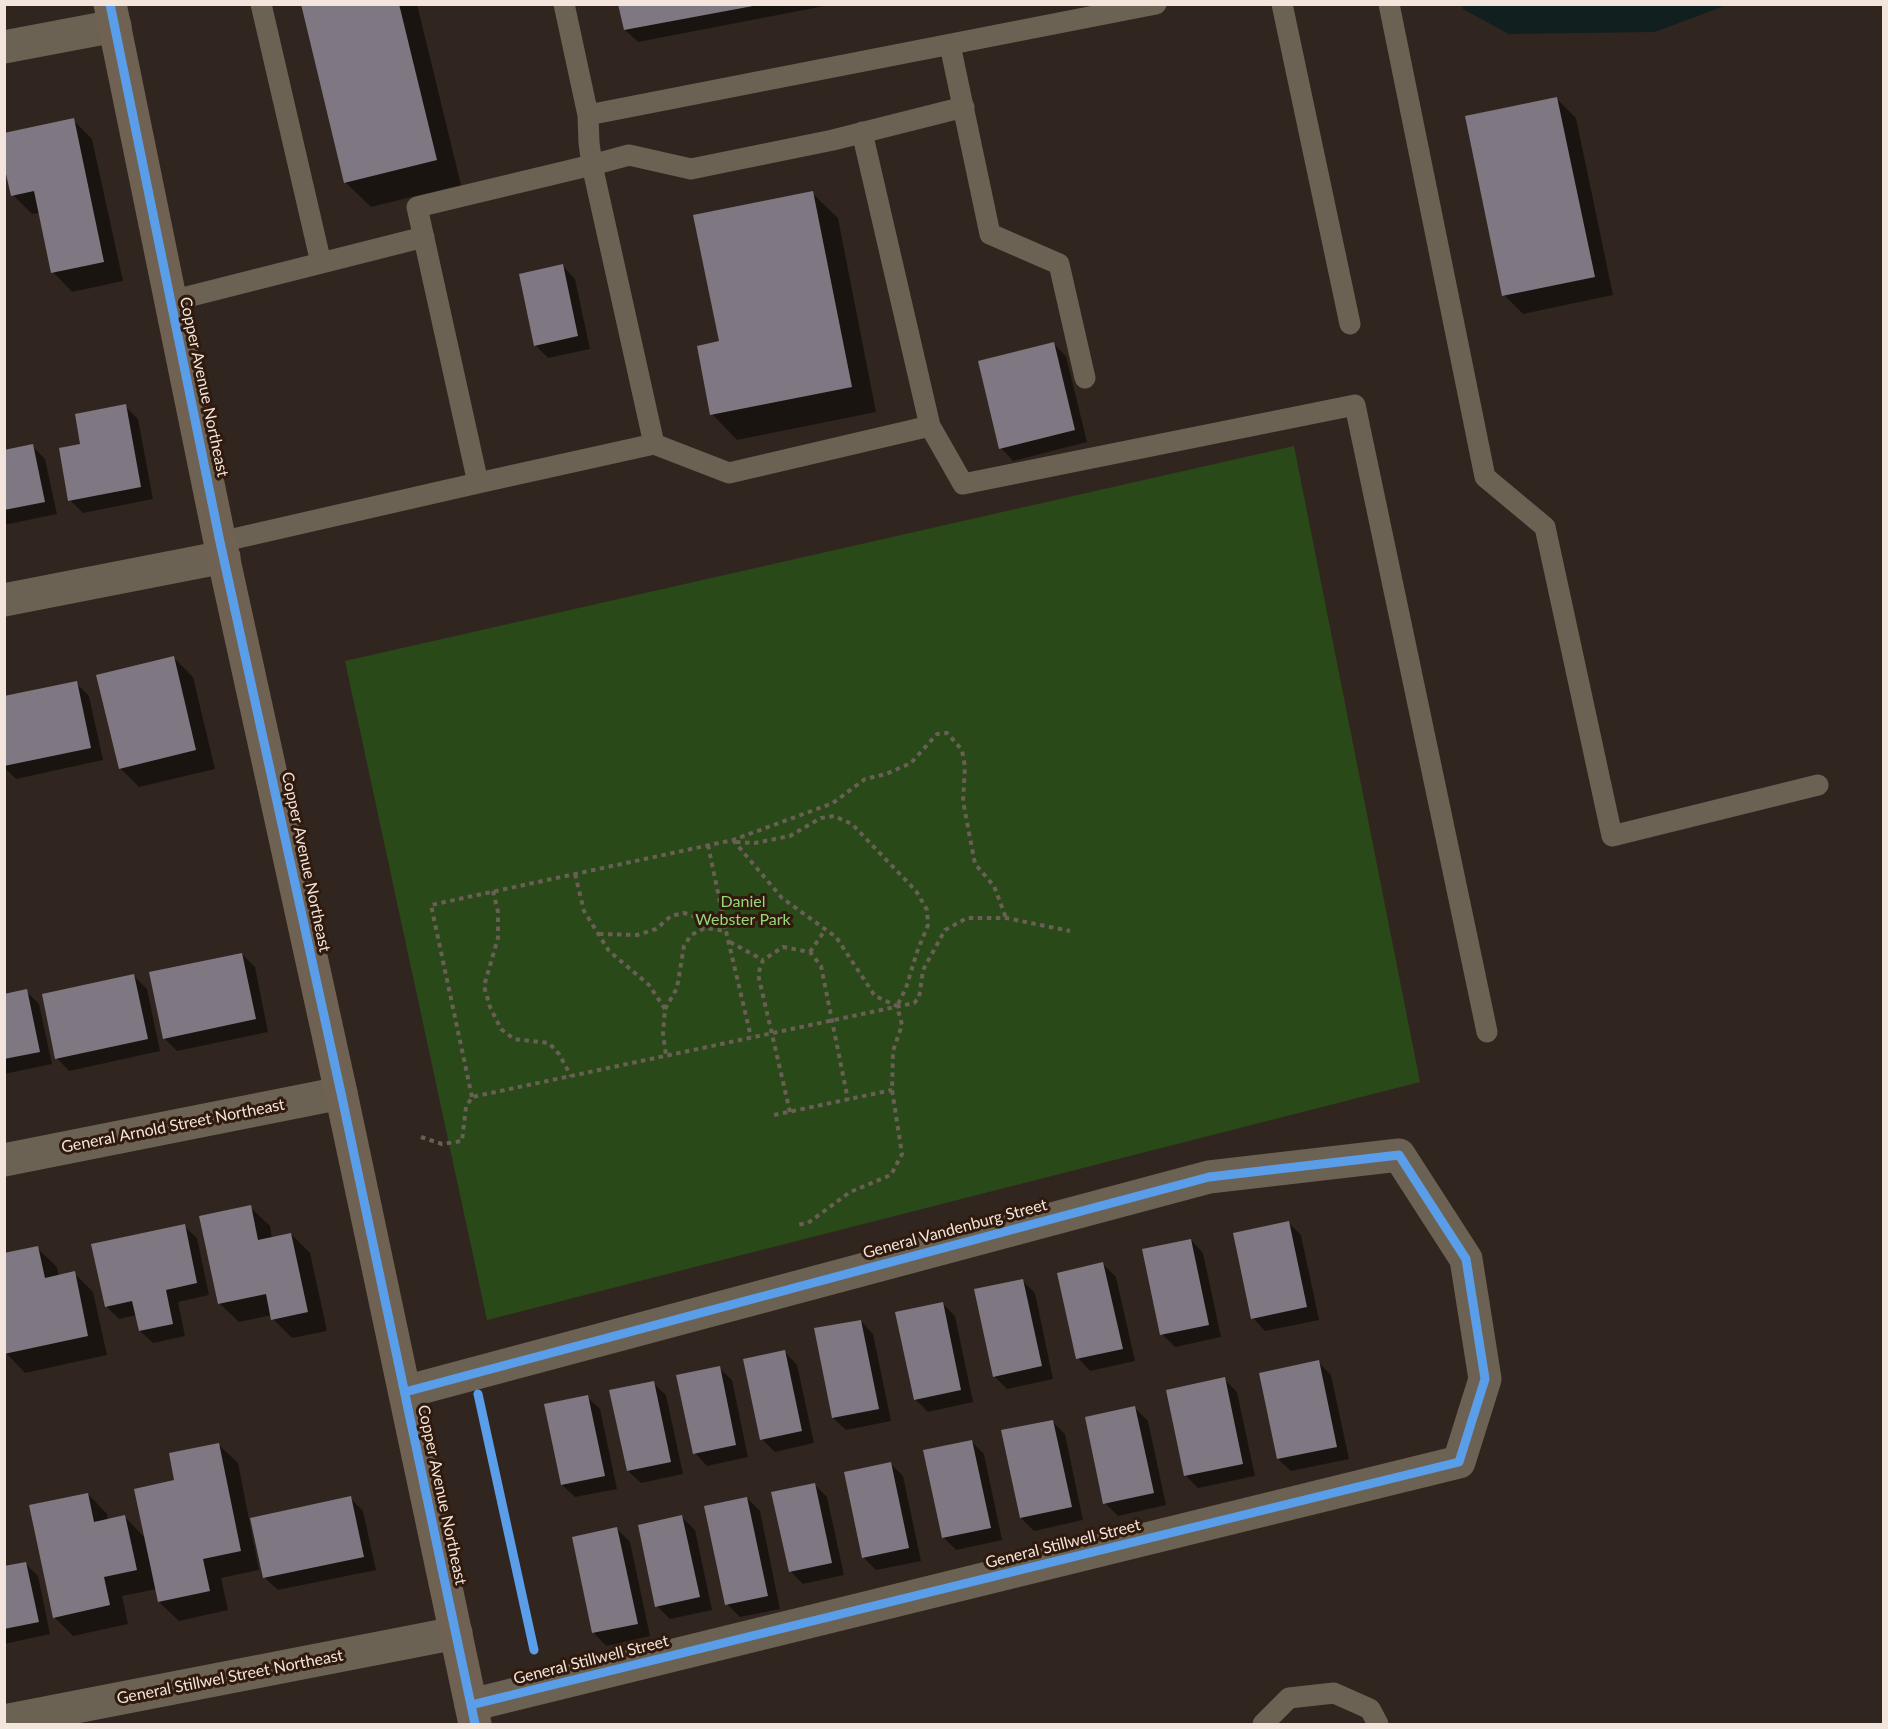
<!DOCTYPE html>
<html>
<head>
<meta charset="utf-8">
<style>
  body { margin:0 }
  #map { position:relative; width:1888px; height:1729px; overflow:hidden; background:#31261f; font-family:Lato,sans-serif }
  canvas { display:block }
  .frame { position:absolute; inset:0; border:6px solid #f4e5dc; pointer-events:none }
</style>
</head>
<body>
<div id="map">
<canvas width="1888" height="1729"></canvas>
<div class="frame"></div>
</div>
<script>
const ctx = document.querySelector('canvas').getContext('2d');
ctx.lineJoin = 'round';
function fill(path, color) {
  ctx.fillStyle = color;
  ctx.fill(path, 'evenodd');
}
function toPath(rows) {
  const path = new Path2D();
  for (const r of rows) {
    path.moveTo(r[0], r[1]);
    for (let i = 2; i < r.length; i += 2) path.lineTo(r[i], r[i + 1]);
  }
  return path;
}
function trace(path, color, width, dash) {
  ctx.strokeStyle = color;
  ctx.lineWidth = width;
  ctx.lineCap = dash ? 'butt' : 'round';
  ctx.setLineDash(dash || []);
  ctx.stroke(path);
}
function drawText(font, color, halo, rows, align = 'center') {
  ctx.font = font + ' Lato,sans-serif';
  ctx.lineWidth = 6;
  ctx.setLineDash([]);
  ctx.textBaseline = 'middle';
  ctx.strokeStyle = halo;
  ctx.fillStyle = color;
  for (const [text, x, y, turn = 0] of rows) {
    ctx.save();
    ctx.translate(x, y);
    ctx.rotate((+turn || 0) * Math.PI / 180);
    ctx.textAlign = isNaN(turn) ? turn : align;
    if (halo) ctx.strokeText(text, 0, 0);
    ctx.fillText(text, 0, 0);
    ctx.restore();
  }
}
fill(toPath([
  [1294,446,1420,1082,487,1320,345,661]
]), '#2a4918');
fill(toPath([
  [1509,5,1510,6,1528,4,1727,5,1655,32,1509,34,1463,9,1462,5]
]), '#111f1f');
fill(toPath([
  [302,4,417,4,461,185,371,207,345,182],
  [619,4,835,4,638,42,625,30],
  [1556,98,1576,118,1613,295,1523,314,1504,295],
  [73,120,92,139,123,281,72,292,53,272,40,213,32,214,13,195],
  [812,193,838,218,876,412,737,440,712,414],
  [563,266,575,279,590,349,548,358,535,345],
  [1053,343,1066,356,1087,442,1013,461,1001,448],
  [125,406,138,419,153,499,83,513,70,500,82,445],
  [32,446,45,459,57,514,4,525,4,452],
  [174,658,193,677,215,769,139,787,120,768],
  [76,683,89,696,103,760,16,779,4,767,4,698],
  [242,954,255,967,268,1032,177,1051,164,1038],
  [134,976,147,989,160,1051,69,1071,57,1058],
  [26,991,39,1004,52,1064,4,1074,4,996],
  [250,1207,270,1226,272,1238,291,1234,310,1253,327,1331,292,1338,273,1319,272,1315,239,1322,219,1303],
  [1288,1222,1301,1235,1319,1320,1265,1331,1253,1318],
  [184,1226,197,1238,209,1295,178,1302,185,1336,153,1343,140,1331,137,1315,119,1319,106,1306],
  [1191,1240,1203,1253,1221,1337,1175,1347,1162,1334],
  [37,1248,57,1267,59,1276,74,1273,93,1292,107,1355,25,1373,6,1353],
  [1103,1264,1116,1277,1135,1361,1090,1371,1078,1358],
  [1023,1281,1035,1293,1053,1379,1007,1389,994,1376],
  [942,1303,955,1316,973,1402,928,1412,915,1399],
  [861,1321,873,1334,891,1421,846,1430,833,1418],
  [785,1352,797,1365,814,1443,775,1452,762,1439],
  [1318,1362,1331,1375,1349,1459,1291,1471,1278,1459],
  [719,1368,732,1380,748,1457,707,1466,695,1453],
  [1224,1379,1237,1392,1255,1476,1198,1488,1186,1476],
  [653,1383,666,1395,683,1474,641,1483,628,1471],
  [587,1397,600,1409,617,1489,575,1497,562,1485],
  [1135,1408,1148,1421,1166,1505,1118,1516,1105,1503],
  [1052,1421,1065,1434,1083,1520,1034,1531,1021,1518,1003,1432],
  [972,1442,984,1454,1002,1540,956,1550,943,1537],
  [218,1444,238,1463,259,1570,221,1578,228,1610,179,1621,159,1602,157,1589,122,1596,128,1624,73,1636,54,1617,88,1494,107,1514,108,1520,125,1517,146,1539,176,1481],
  [890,1463,903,1476,921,1561,876,1570,863,1557],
  [814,1484,827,1497,844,1575,803,1584,790,1571],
  [350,1498,363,1511,376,1570,278,1590,265,1578],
  [747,1498,760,1511,780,1609,740,1617,727,1604],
  [682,1517,695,1530,712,1610,670,1619,657,1606],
  [617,1529,630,1542,650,1636,606,1646,594,1633,573,1538],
  [25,1563,38,1576,50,1634,4,1644,4,1568]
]), '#0007');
fill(toPath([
  [301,4,399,4,437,160,344,183],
  [618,4,753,4,753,6,624,30],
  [1557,97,1595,277,1502,296,1465,116],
  [74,118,104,262,51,273,34,191,11,196,4,165,4,133],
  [813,191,852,387,710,415,697,346,719,341,693,215],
  [563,264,578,336,534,346,519,274],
  [1054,342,1075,430,999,449,978,361],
  [126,404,141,487,68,501,59,448,80,444,75,414],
  [33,444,45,502,4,510,4,450],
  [174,656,196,750,119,769,96,675],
  [77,681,91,748,4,766,4,696],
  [242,953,256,1019,163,1039,149,972],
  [134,974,148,1039,55,1059,42,994],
  [27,989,40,1052,4,1059,4,994],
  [251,1205,258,1240,291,1233,308,1312,271,1320,266,1294,218,1304,199,1216],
  [1289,1221,1307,1307,1251,1319,1233,1233],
  [185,1224,197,1283,166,1290,173,1324,139,1331,132,1301,105,1307,91,1244],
  [1191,1239,1209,1325,1160,1335,1142,1249],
  [38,1246,45,1278,75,1271,88,1336,4,1354,4,1253],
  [1103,1262,1123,1349,1076,1359,1057,1273],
  [1023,1279,1042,1366,993,1377,974,1289],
  [943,1302,961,1390,914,1400,895,1312],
  [861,1320,879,1409,832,1418,814,1328],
  [785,1350,802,1431,760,1440,743,1359],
  [1319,1360,1337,1447,1277,1459,1259,1373],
  [720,1366,736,1445,693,1454,676,1375],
  [1225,1377,1243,1464,1184,1476,1166,1390],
  [654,1381,671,1462,627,1471,609,1390],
  [588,1395,605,1476,561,1485,544,1404],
  [1135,1406,1154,1493,1103,1504,1085,1417],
  [1053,1420,1072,1507,1020,1518,1001,1430],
  [972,1440,991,1528,942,1538,923,1450],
  [219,1443,241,1551,203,1559,210,1591,158,1602,134,1489,174,1480,169,1453],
  [891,1462,909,1548,862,1558,844,1472],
  [815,1483,832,1563,789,1572,771,1492],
  [88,1493,94,1522,125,1515,137,1570,104,1577,110,1605,53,1618,29,1505],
  [351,1496,364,1557,263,1578,250,1518],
  [747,1497,768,1596,725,1605,704,1506],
  [682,1515,700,1597,655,1607,638,1525],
  [617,1527,638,1624,592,1633,572,1537],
  [26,1562,39,1622,4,1629,4,1566]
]), '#7f7883');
trace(toPath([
  [733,840,782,898,836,937,875,996,897,1006,902,1025,893,1051,892,1090,902,1154,891,1175,850,1192,808,1223,797,1225],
  [736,842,755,843,790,836,821,818,834,816,852,824,916,891,927,910,928,925,917,952,906,988,897,1006],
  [708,845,726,931],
  [575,874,584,911,609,951,649,985,665,1009,663,1034,666,1055],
  [493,891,498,912,498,938,484,986,490,1007,501,1029,514,1039,549,1043,559,1054,571,1076],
  [599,934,637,935,656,929,671,916,684,913,700,918,705,928],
  [730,942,763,960],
  [810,952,825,930],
  [665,1009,677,988,684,946,691,935,705,928,726,931,751,1037],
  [472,1097,431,905,733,840,833,803,865,779,886,774,911,763,937,734,947,733,962,750,965,767,963,801,975,864,994,886,1006,918],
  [790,1112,758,974,763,960,783,947,810,952,821,966,848,1100],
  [774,1115,892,1090],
  [421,1137,442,1144,462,1141,466,1107,472,1097,914,1003,919,998,923,970,945,930,967,918,1006,918,1070,931]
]), '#695f55', 4, [4.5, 4.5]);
trace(toPath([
  [261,4,321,263],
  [564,4,588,115,1156,4],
  [1282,4,1350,324],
  [1389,4,1485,477,1545,527,1612,836,1818,785],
  [950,45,990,234,1059,264,1085,378],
  [588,115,589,143,592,165,654,444,478,483,417,207,592,165,629,155,691,169,833,140,964,107],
  [171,301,424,237],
  [930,426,963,484,1355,405,1487,1032],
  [654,444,729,473,930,426,862,132],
  [220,542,478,483],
  [1263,1724,1289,1698,1334,1693,1370,1709,1378,1724]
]), '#6c6253', 21);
trace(toPath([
  [4,47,115,26],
  [4,600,224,557],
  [4,1160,341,1093],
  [405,1392,1209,1177,1399,1155,1466,1259,1485,1379,1459,1462,471,1705],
  [4,1721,456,1633]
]), '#6c6253', 33);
trace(toPath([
  [110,4,220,542,341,1093,475,1724]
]), '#706252', 33);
trace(toPath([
  [110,4,220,542,341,1093,475,1724],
  [405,1392,1209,1177,1399,1155,1466,1259,1485,1379,1459,1462,471,1705],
  [478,1394,534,1650]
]), '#5a9eea', 9);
drawText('16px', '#f4e5dc', '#2f1a0d', [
  ["Copper Avenue Northeast",204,387,78],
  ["Copper Avenue Northeast",306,862,78],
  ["General Arnold Street Northeast",173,1126,-11],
  ["General Vandenburg Street",955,1229,-15],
  ["Copper Avenue Northeast",442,1495,78],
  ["General Stillwell Street",1063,1544,-14],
  ["General Stillwell Street",591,1660,-14],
  ["General Stillwel Street Northeast",230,1677,-11]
]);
drawText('16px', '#96d77b', '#2f1a0d', [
  ["Daniel",743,902],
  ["Webster Park",743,920]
]);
</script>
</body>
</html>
